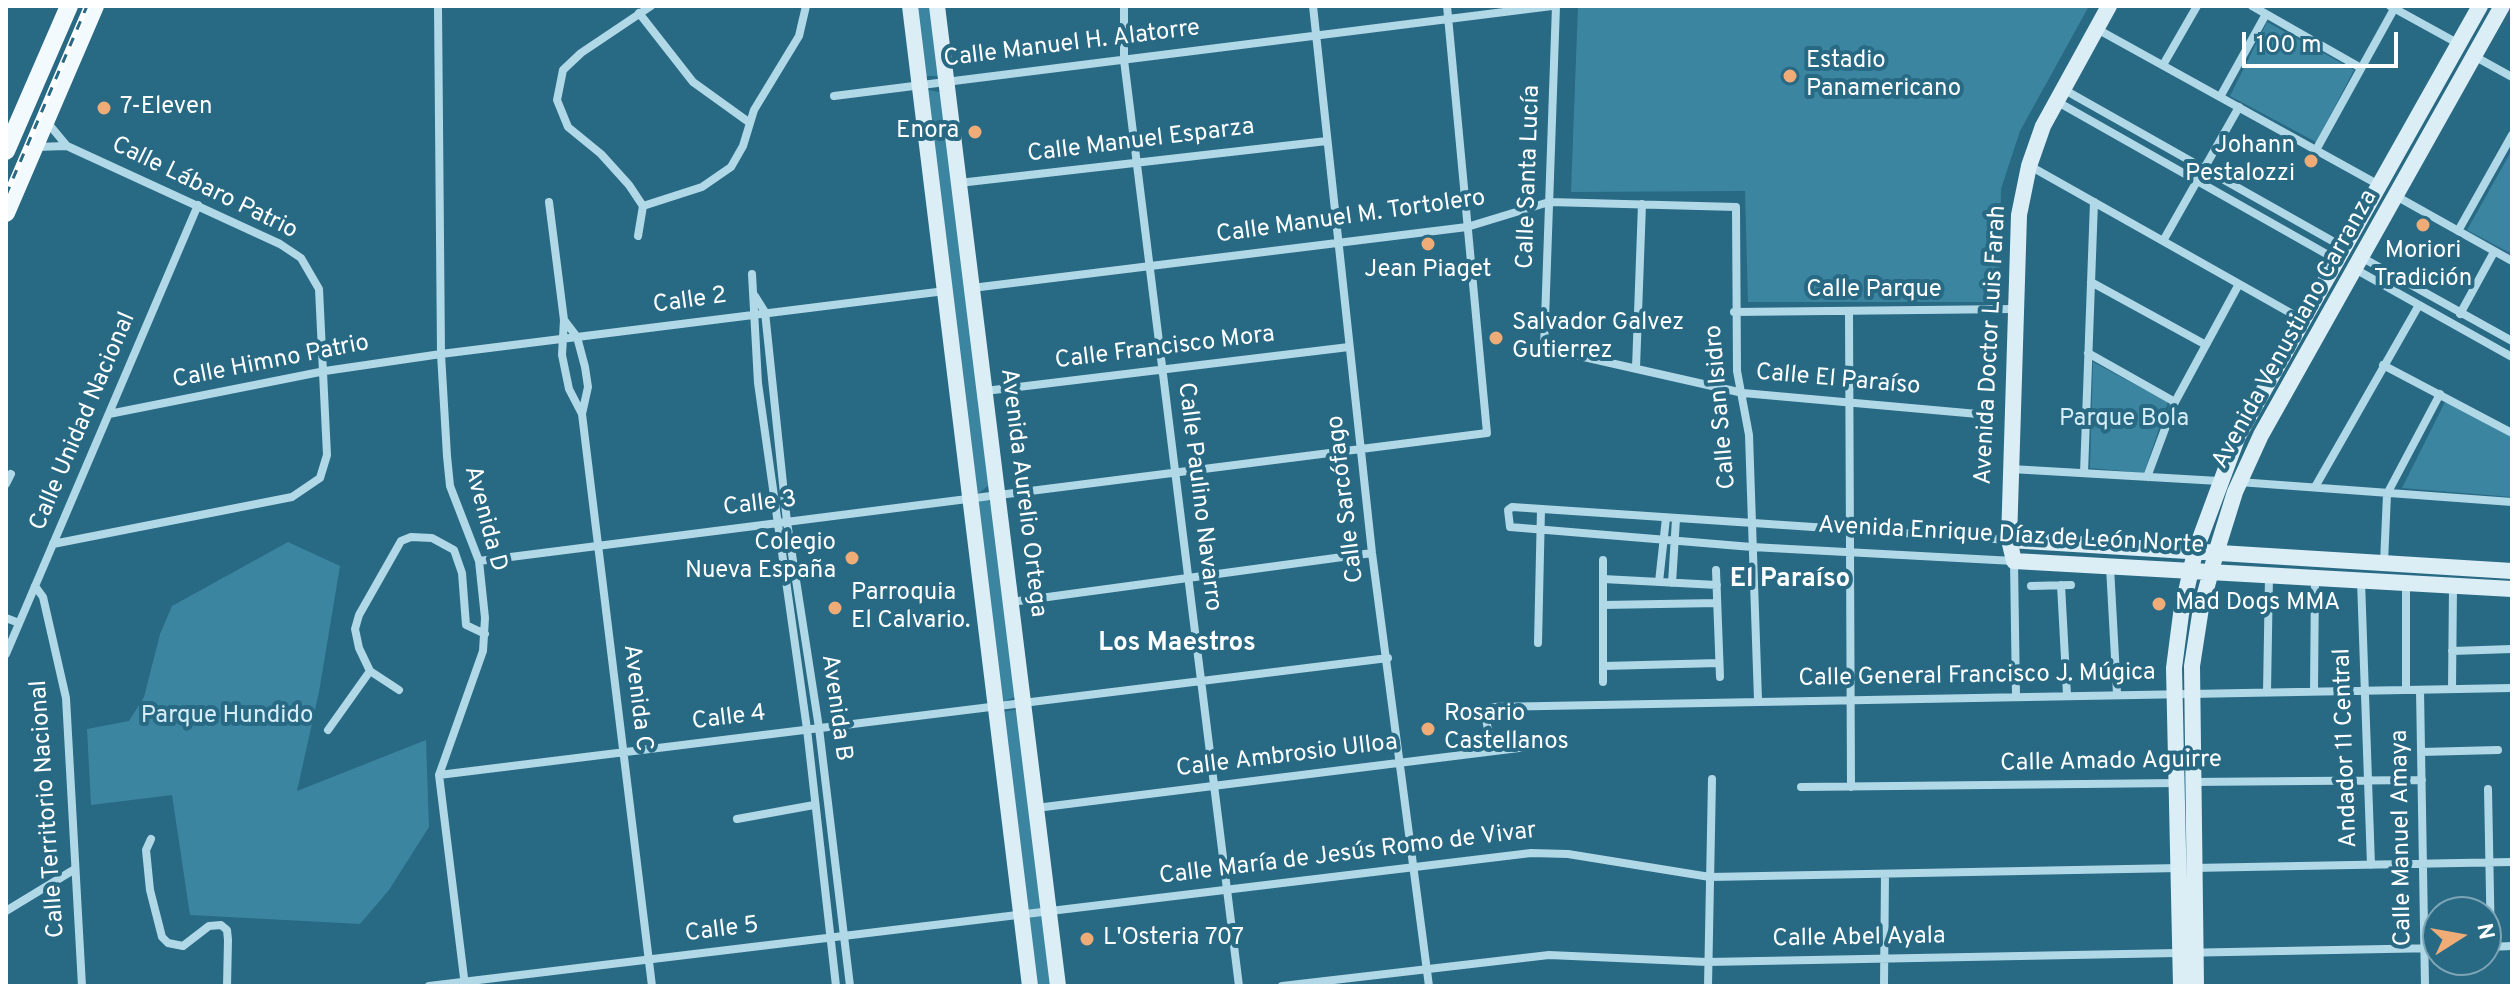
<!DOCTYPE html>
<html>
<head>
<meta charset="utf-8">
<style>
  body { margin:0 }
  #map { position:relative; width:2518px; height:992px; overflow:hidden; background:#286984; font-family:Overpass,sans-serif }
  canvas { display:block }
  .frame { position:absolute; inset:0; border:8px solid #fff; pointer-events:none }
  .north { position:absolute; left:2422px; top:896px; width:80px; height:80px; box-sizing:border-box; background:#286984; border:2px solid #7ea5b5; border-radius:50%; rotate:79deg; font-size:22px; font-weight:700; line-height:32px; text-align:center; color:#fff }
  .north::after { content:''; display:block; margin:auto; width:28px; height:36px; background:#efac77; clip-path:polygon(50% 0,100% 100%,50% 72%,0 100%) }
  .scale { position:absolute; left:2242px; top:32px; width:156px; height:36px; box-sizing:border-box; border:4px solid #fff; border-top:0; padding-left:10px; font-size:24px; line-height:28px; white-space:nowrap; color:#fff; -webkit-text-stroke:6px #286984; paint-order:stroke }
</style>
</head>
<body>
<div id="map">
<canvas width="2518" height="992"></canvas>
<div class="frame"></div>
<div class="north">N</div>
<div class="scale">100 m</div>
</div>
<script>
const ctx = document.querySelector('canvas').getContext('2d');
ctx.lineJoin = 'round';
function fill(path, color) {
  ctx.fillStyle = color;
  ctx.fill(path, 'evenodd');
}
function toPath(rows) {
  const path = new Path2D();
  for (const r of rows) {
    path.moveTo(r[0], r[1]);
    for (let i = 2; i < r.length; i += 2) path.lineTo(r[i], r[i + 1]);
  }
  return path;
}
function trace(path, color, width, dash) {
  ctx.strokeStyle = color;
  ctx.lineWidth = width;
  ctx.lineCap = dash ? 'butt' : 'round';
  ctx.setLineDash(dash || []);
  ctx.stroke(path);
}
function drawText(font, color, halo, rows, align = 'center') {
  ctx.font = font + ' Overpass,sans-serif';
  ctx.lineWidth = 8;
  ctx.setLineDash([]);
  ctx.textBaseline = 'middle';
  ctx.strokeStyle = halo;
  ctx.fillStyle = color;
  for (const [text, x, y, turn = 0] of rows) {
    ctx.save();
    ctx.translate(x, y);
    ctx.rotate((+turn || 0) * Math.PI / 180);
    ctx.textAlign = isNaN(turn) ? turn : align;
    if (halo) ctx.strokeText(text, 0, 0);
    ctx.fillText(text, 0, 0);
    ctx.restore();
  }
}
fill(toPath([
  [910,6,933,6,939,76,919,76],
  [1578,6,2089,6,2020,131,2001,189,1999,302,1748,302,1745,191,1571,192],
  [2267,22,2354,70,2316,142,2230,96],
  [924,89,944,93,989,485,979,493,970,492],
  [2512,150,2512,254,2467,230],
  [2093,362,2168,402,2144,473,2090,468],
  [2445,402,2512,436,2512,497,2402,488],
  [982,499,991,502,1017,696,1003,702,972,502],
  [288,542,340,566,319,692,297,791,426,740,429,827,389,890,360,924,190,915,172,795,91,805,87,729,129,721,144,697,160,634,172,606],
  [1015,710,1019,715,1052,986,1031,986,1001,712]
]), '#3c85a0');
trace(toPath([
  [438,6,441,354,447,456,450,486,479,561,485,618,483,651,439,775,465,986],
  [1124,6,1124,60,1239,986],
  [1313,6,1372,553,1429,986],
  [1556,6,1544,348,1743,393,1989,415],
  [2252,6,2361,68],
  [2390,6,2459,44],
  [639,13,693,82,750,123],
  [2097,29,2379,185],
  [2474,56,2512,77],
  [2163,65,2197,6],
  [2063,89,2343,247],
  [834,96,1552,6],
  [2220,97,2266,14],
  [2056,101,2337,260],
  [47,122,67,146,280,244,301,258,319,289,327,455,320,478,292,497,53,544],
  [36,147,66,146],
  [2316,150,2394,9],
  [2030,166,2303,320],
  [959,183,1327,141],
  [2396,196,2512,261],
  [549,202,564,320,562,355,569,389,582,414,652,986],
  [643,206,702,187,731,167,743,146,754,110,799,36,806,6],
  [2458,231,2512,135],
  [638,236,643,206,629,185,601,154,568,127,557,100,563,70,581,53,651,6],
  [2163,241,2239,107],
  [2361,257,2512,341],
  [2355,269,2512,357],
  [752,274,758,383,807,729,836,986],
  [2091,282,2206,345],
  [972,288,1467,227,1549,202,1736,207,1737,371,1749,435,1758,700],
  [755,296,765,312,787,522,819,728,850,986],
  [1849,311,1851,787],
  [1734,312,2014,309],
  [2460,314,2494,252],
  [564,320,577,337,585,367,588,387,582,414],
  [2088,353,2175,402],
  [2383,365,2512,433],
  [1636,368,1642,204],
  [985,391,1349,347],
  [109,414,325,371,441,354,945,291],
  [2011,469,2219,481],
  [2084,473,2094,202],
  [2147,477,2175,402,2239,284],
  [2239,482,2512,502],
  [6,484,11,474],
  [2315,487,2419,305],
  [2009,540,1512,507,1508,510,1510,527,1752,547,2014,561,2016,696],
  [1603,560,1603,682],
  [479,561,1487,433,1447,6],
  [2384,563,2387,494,2440,394],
  [2110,567,2117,694],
  [1716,570,1720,677],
  [1603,579,1717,585],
  [2361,581,2371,865],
  [1659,582,1666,518],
  [1672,583,1676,519],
  [2061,585,2067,695],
  [35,586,43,597,66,698,82,986],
  [2031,586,2071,585],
  [1011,602,1372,553],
  [1603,605,1717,603],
  [6,618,19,623],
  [1538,643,1541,509],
  [2452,651,2512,649],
  [6,654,198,205],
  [1604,666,1719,663],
  [2452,689,2453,586],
  [399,690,370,671,359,648,355,629,359,615,401,541,411,537,432,538,454,550,462,573,466,625,485,634],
  [2406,690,2406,583],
  [2420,690,2425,986],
  [2314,691,2315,578],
  [2267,692,2269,576],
  [328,730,370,671],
  [1492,751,1485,714,1491,707,2512,688],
  [2421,752,2498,750],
  [439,775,1388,658],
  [2191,782,2422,780],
  [1801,787,2177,783],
  [2488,789,2491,947],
  [1036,808,1543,745],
  [737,819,814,805],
  [151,839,146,850,150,890,162,937,168,943,183,946,209,926,221,925,227,930,228,940,227,986],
  [2193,868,2512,862],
  [6,911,75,869],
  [2487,947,2512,946],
  [429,986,1531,853,1568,854,1710,877,2179,868],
  [1282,986,1549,955,1707,962,2438,948],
  [1708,986,1712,779],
  [1884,986,1885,874]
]), '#b1d8e7', 8);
trace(toPath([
  [910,6,1030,986],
  [937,6,1058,986],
  [2109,6,2043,126,2029,166,2019,215,2009,540,2014,561,2512,589],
  [2009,540,2512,571],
  [2181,986,2174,668,2181,614,2195,552,2238,436,2480,6],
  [2196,986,2192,666,2201,608,2216,553,2235,492,2261,435,2502,6]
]), '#dbeef6', 16);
trace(toPath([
  [6,151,69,6],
  [6,213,95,6]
]), '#f3fafe', 18);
const rail = toPath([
  [6,195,87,6]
]);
trace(rail, '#fff', 6);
trace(rail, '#286984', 3, [9]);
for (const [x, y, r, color] of [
  [1790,76,8,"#efac77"],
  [104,108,8,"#efac77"],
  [975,132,8,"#efac77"],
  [2311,161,8,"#efac77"],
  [2423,225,8,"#efac77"],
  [1428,244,8,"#efac77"],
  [1496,338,8,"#efac77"],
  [852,558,8,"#efac77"],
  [2159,604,8,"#efac77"],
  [835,608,8,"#efac77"],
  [1428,729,8,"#efac77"],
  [1087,939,8,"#efac77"]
]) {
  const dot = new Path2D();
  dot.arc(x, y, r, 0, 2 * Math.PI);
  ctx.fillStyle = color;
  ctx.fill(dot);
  trace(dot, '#286984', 3);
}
drawText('24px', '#fff', '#286984', [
  ["Calle Manuel H. Alatorre",1072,45,-7],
  ["Calle Manuel Esparza",1141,142,-7],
  ["Calle Santa Lucía",1530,177,-88],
  ["Calle Lábaro Patrio",204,189,26],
  ["Calle Manuel M. Tortolero",1351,218,-8],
  ["Calle Parque",1874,291],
  ["Calle 2",690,302,-8],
  ["Avenida Venustiano Carranza",2296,330,-61],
  ["Avenida Doctor Luis Farah",1992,345,-87],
  ["Calle Francisco Mora",1165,349,-7],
  ["Calle Himno Patrio",271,363,-11],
  ["Calle El Paraíso",1838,381,5],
  ["Calle San Isidro",1722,407,-95],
  ["Calle Unidad Nacional",84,422,-67],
  ["Avenida Aurelio Ortega",1022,493,83],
  ["Calle Paulino Navarro",1198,497,83],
  ["Calle Sarcófago",1347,499,-97],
  ["Calle 3",760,505,-7],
  ["Avenida D",484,519,75],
  ["Avenida Enrique Díaz de León Norte",2011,537,3],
  ["Calle General Francisco J. Múgica",1977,677,-1],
  ["Avenida C",636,698,83],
  ["Avenida B",835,708,82],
  ["Calle 4",729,719,-7],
  ["Andador 11 Central",2347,748,-92],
  ["Calle Ambrosio Ulloa",1287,757,-7],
  ["Calle Amado Aguirre",2111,763,-1],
  ["Calle Territorio Nacional",49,809,-94],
  ["Calle Manuel Amaya",2403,838,-91],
  ["Calle María de Jesús Romo de Vivar",1348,855,-7],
  ["Calle 5",722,931,-7],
  ["Calle Abel Ayala",1859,939,-1]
]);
drawText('24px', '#fff', '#286984', [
  ["Estadio",1806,62],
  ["Panamericano",1806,90],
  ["7-Eleven",120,108],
  ["Enora",959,132,"right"],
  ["Johann",2295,147,"right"],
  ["Pestalozzi",2295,175,"right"],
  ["Moriori",2423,252,"center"],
  ["Tradición",2423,280,"center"],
  ["Jean Piaget",1428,271,"center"],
  ["Salvador Galvez",1512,324],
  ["Gutierrez",1512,352],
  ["Colegio",836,544,"right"],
  ["Nueva España",836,572,"right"],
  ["Parroquia",851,594],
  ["El Calvario.",851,622],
  ["Mad Dogs MMA",2175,604],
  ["Rosario",1444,715],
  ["Castellanos",1444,743],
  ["L'Osteria 707",1103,939]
], 'left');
drawText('24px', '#d5edf6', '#286984', [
  ["Parque Bola",2124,420],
  ["Parque Hundido",227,717]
]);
drawText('bold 26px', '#fff', '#286984', [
  ["El Paraíso",1790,581],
  ["Los Maestros",1177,645]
]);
</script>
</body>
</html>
